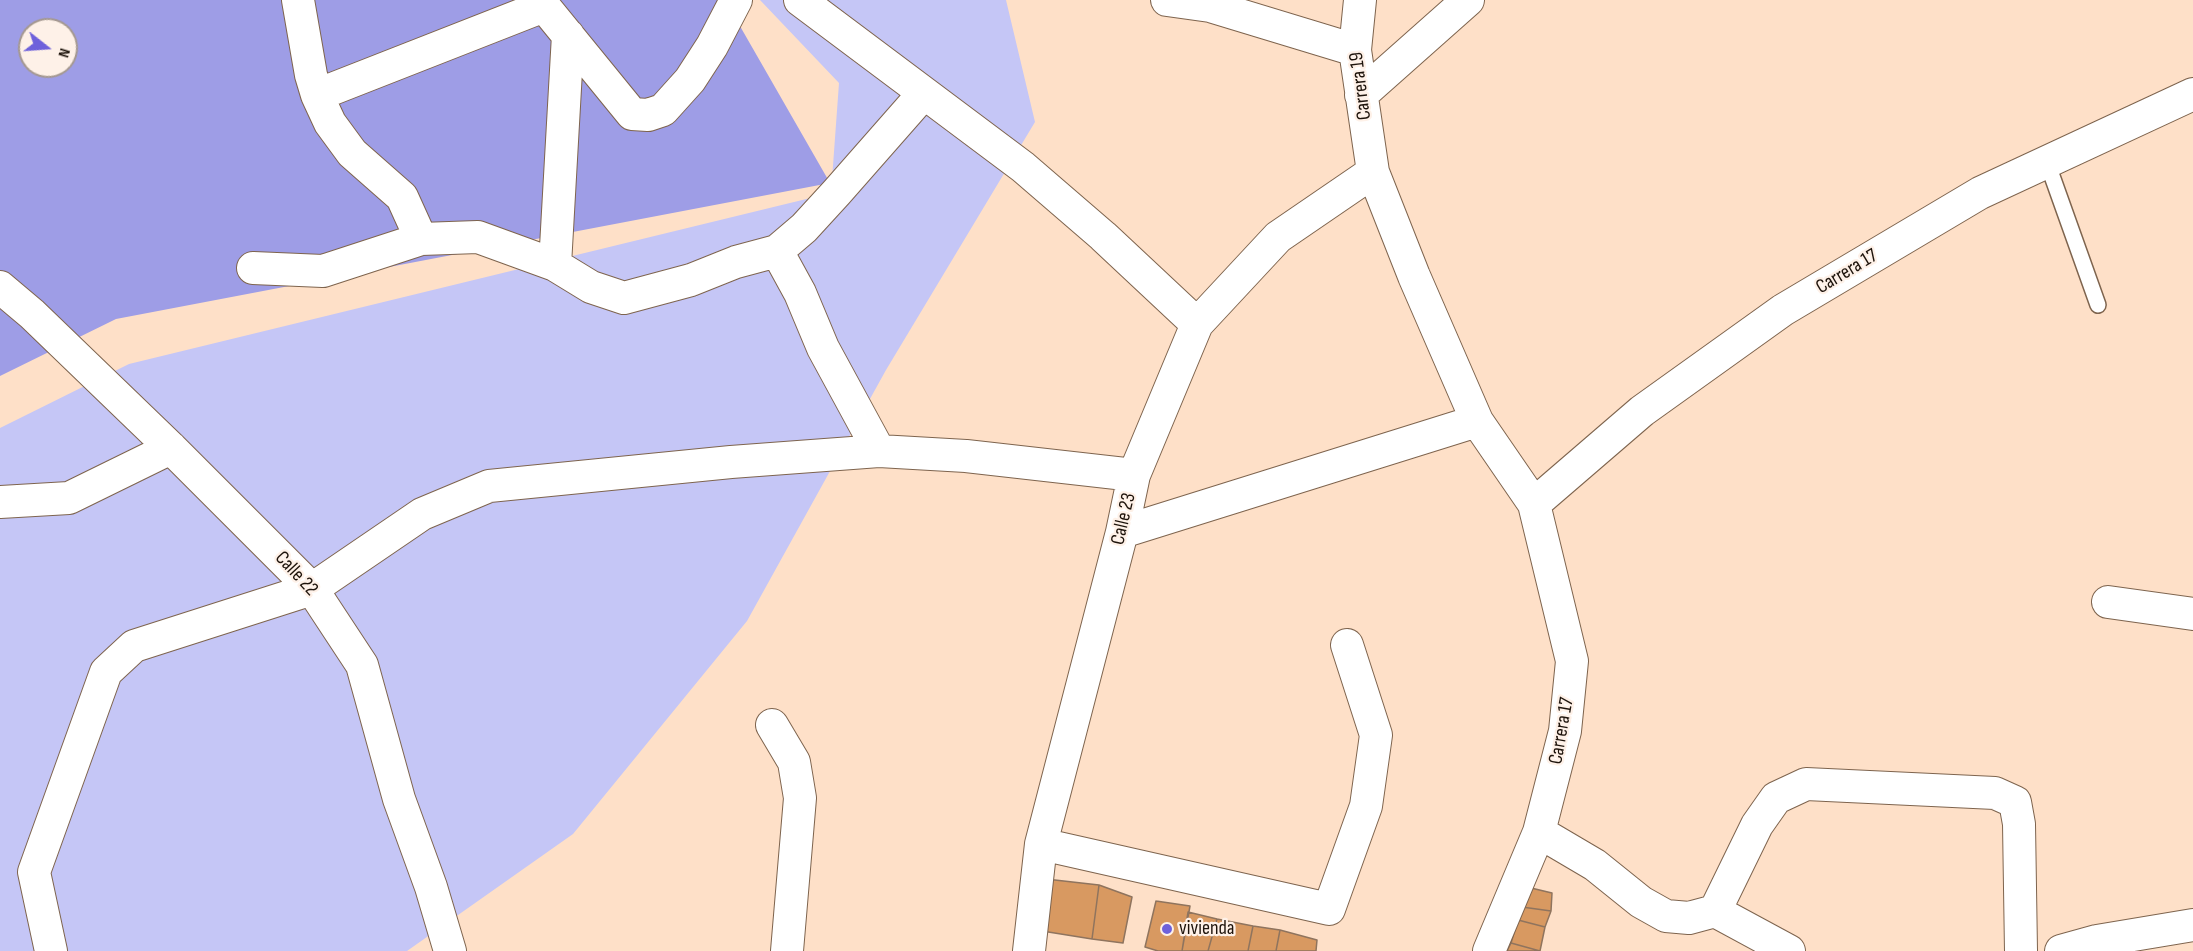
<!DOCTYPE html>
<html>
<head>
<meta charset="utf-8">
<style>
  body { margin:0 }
  #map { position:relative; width:2193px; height:951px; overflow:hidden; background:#fee0c8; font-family:"Sofia Sans Condensed",sans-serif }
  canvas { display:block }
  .north { position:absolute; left:18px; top:18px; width:60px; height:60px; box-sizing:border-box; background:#fef1e8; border:2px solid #a49890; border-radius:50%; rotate:107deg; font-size:16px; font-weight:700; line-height:24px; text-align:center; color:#1d130b }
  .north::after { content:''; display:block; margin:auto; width:21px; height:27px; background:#6e61db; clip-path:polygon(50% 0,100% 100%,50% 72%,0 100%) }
</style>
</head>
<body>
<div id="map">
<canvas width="2193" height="951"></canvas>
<div class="north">N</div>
</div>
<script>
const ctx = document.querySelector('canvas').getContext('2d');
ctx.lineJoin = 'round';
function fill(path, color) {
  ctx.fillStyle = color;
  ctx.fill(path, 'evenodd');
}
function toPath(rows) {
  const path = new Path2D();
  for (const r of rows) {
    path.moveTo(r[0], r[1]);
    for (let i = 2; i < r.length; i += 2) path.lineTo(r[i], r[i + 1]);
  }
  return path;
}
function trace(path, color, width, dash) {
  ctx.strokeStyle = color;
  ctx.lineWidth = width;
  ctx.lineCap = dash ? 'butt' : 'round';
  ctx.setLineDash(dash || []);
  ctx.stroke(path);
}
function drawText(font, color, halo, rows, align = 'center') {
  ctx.font = font + ' "Sofia Sans Condensed",sans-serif';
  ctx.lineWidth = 4.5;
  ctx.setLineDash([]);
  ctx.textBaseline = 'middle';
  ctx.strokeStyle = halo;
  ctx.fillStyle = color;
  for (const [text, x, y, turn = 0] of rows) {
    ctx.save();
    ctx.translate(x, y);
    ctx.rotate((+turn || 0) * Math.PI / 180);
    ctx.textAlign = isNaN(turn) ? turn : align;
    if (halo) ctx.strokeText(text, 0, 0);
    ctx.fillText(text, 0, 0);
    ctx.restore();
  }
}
fill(toPath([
  [760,0,1006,0,1035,122,886,370,747,621,573,834,407,951,0,951,0,428,129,364,831,193,839,83]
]), '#c5c6f6');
fill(toPath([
  [0,0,725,0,830,183,116,319,0,376],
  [30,30,66,30,66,66,30,66]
]), '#9e9de6');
const building = toPath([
  [1046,879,1099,885,1092,939,1042,931,1046,879],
  [1099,885,1132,897,1123,943,1092,939,1099,885],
  [1527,887,1552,893,1551,911,1522,907,1527,887],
  [1156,901,1190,906,1182,951,1158,951,1145,947,1156,901],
  [1522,907,1551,911,1545,927,1518,920,1522,907],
  [1188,912,1217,919,1208,951,1182,951,1188,912],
  [1217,919,1253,926,1248,951,1208,951,1217,919],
  [1518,920,1545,927,1540,951,1511,943,1518,920],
  [1253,926,1280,930,1276,951,1248,951,1253,926],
  [1280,930,1317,940,1316,951,1276,951,1280,930],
  [1511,943,1540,951,1507,951,1511,943]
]);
fill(building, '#d89961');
trace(building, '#8f745e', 1.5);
const service = toPath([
  [2047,162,2098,305]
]);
const minor = toPath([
  [298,0,311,75,317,95,544,6],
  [539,0,632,114,648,115,663,110,690,80,712,46,736,0],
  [800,0,1023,167,1103,236,1197,324],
  [1167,0,1210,6,1355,50],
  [1360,0,1355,50,1373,172,1414,276,1477,421,1534,504,1572,661,1565,731,1539,832,1489,951],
  [317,95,330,123,352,153,402,197,421,239],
  [1361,95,1468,0],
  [777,251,800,293,823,348,879,451],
  [555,265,568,35],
  [253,268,323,271,421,239,478,237,555,265,591,287,624,298,691,280,736,262,777,251,804,228,837,192,924,93],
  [0,287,32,314,171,448,312,589,362,665,399,799,431,887,450,951],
  [0,502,69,498,171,448],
  [1534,504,1642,411,1783,310,1980,193,2193,94],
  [1122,532,1477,421],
  [2108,602,2193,614],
  [772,725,794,762,800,798,787,951],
  [1539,832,1595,865,1641,902,1666,916,1689,918,1715,911,1789,951],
  [1041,844,1329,909,1366,806,1376,735,1347,645],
  [1715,911,1757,825,1776,798,1806,784,1995,793,2015,802,2019,824,2021,951],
  [51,951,34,872,106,672,134,646,312,589,422,514,489,486,731,462,879,451,966,456,1134,475],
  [1029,951,1041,844,1122,532,1134,475,1197,324,1278,237,1373,172],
  [2061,951,2097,941,2193,925]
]);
trace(service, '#7e644e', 18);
trace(minor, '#7e644e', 34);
trace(service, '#fff', 15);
trace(minor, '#fff', 32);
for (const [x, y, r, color] of [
  [1167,929,6,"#6e61db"]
]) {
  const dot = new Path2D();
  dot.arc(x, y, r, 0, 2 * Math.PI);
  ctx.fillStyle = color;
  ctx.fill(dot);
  trace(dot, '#fef1e8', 2);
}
drawText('20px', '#1d130b', '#fef1e8', [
  ["Carrera 19",1361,86,-97],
  ["Carrera 17",1847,272,-31],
  ["Calle 23",1124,519,-77],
  ["Calle 22",296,574,47],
  ["Carrera 17",1562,731,-80]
]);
drawText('20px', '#1d130b', '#fef1e8', [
  ["vivienda",1179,929]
], 'left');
</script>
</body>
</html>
